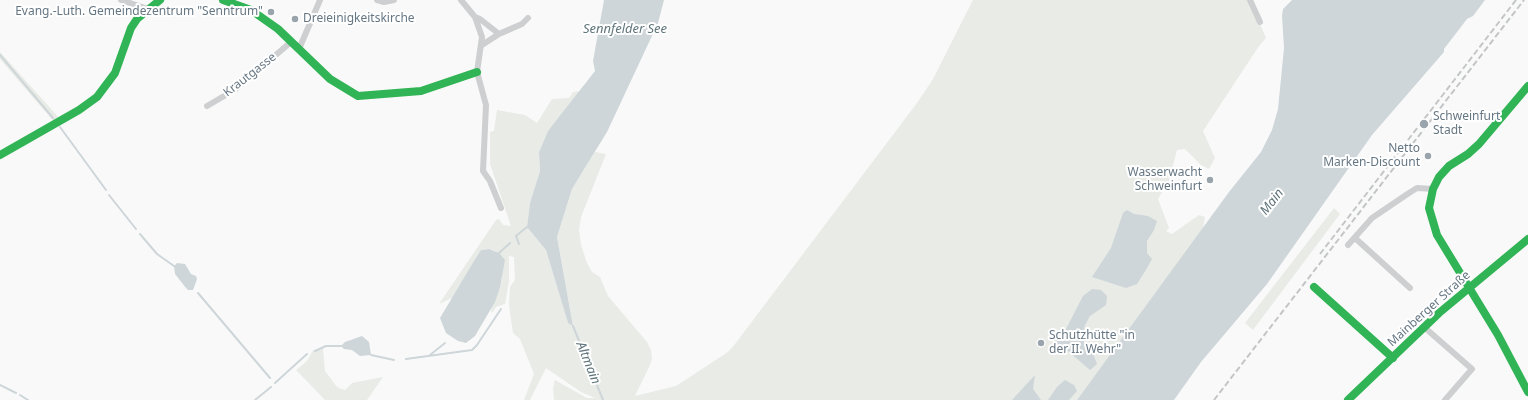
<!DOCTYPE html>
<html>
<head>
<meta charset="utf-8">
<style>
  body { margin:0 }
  canvas { display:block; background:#f9f9f9 }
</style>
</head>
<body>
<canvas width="1528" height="400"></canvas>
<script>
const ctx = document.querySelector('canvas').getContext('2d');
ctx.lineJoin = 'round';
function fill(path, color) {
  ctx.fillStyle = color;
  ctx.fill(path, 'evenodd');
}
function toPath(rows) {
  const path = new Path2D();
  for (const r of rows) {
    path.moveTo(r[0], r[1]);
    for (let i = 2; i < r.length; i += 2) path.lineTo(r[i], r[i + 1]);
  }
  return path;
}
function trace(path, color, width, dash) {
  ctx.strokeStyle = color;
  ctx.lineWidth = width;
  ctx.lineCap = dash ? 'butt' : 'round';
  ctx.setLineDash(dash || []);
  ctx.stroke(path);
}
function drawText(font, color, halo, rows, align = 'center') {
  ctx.font = font + ' "Noto Sans",sans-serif';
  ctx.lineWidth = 4;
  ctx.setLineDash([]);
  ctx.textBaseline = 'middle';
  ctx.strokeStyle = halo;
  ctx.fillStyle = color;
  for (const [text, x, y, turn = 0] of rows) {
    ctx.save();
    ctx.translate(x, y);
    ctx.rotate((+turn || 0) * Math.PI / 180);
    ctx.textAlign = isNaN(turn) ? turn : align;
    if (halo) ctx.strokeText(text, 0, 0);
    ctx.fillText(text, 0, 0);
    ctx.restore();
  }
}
fill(toPath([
  [973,0,1250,0,1266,38,1259,46,1203,131,1215,158,1209,169,1201,165,1185,149,1177,150,1169,180,1158,199,1169,228,1166,231,1172,234,1199,215,1205,217,1203,229,1077,400,554,400,553,388,555,380,587,398,595,398,581,392,546,368,530,400,524,400,534,374,520,339,513,333,509,306,510,287,515,280,514,257,509,256,509,281,505,304,496,307,492,313,491,310,502,279,499,253,489,249,481,250,477,256,454,297,439,304,496,220,499,219,503,225,511,226,490,164,490,132,494,131,497,110,525,115,537,123,552,99,569,98,573,92,581,91,548,131,539,152,540,171,530,203,527,227,546,250,568,323,573,325,557,237,572,189,595,152,606,154,581,217,579,230,581,245,587,263,592,272,600,277,608,296,647,342,651,350,652,359,650,365,635,396,676,386,728,352,735,344,917,103,933,79],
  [0,52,61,120,55,123,0,59],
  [1334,208,1340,214,1253,330,1245,323],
  [323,349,325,371,337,387,341,389,345,390,352,383,383,377,367,400,325,400,296,370,307,361,313,350]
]), '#e8ebe6');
fill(toPath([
  [604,0,664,0,658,23,607,132,572,189,557,237,573,326,568,323,546,250,527,227,530,203,540,171,539,152,548,131,595,71,593,61],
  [1292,0,1485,0,1473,16,1467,19,1444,49,1444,52,1372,135,1267,284,1201,362,1174,400,1077,400,1229,192,1261,152,1272,130,1278,109,1284,48,1282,16,1283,9],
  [1127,210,1134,214,1148,216,1157,221,1154,230,1147,241,1147,253,1152,259,1147,268,1137,284,1126,288,1092,277,1111,248,1123,213],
  [489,249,499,253,505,260,500,287,495,302,475,336,466,343,458,341,446,333,440,318,477,256,481,250],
  [177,263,185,264,191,274,196,276,197,279,193,290,188,290,186,288,175,274,174,266],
  [1092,289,1101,290,1107,296,1106,305,1090,316,1085,325,1082,337,1085,345,1093,354,1097,364,1090,370,1068,351,1057,353,1053,345,1058,337,1066,329,1083,296],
  [362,336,369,342,371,355,360,356,352,350,344,349,341,346,345,342],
  [1035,375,1033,389,1041,400,1012,400],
  [1065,380,1074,385,1077,391,1069,400,1048,400,1057,387]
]), '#ced6d9');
trace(toPath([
  [0,55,53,118],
  [60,127,106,190],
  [109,195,136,229],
  [140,234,157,254,174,266],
  [519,244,516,236,527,227],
  [499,253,510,243],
  [198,293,270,378],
  [573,326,603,400],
  [315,351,326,346,341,346],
  [371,355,394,360],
  [430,355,445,343],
  [406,359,472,350,477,345,501,309],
  [275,383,307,354],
  [0,385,16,393],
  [20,395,28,400],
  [255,400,271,387]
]), '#ced6d9', 2);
trace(toPath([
  [121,0,148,9],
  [377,0,384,2,394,0],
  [461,0,475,17,482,37,477,72,486,105,483,171,490,181,501,208],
  [1250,0,1260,22],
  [475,17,480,19,499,34],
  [482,45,499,34,522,24,528,18],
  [299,49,320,0],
  [207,106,236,89,291,42],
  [1355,238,1410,288],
  [1348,245,1372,218,1409,193,1417,188,1433,189],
  [1424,327,1472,369,1445,400]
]), '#cecfd0', 6);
trace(toPath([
  [223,0,251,10,278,29,330,79,358,96,421,91,477,72],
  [1528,86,1479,144,1468,154,1449,166,1439,177,1433,189,1429,208,1437,235,1498,335,1528,392],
  [0,155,79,110,97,97,115,73,131,28,137,19,160,0],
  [1314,287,1393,358],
  [1348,400,1439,313,1528,239]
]), '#30b455', 8);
trace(toPath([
  [1320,254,1516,0],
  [1214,400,1524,0]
]), '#c3c5c6', 2, [6, 3]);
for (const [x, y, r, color] of [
  [271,12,4,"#99a4ac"],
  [295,19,4,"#99a4ac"],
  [1424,124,5,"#99a4ac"],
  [1428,156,4,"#99a4ac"],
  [1210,180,4,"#99a4ac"],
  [1041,343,4,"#99a4ac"]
]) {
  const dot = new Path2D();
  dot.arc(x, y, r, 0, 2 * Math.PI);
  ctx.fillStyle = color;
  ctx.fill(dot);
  trace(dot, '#fff', 1.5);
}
drawText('12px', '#657683', '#fff', [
  ["Evang.-Luth. Gemeindezentrum \"Senntrum\"",263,12],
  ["Dreieinigkeitskirche",303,19,"left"],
  ["Schweinfurt",1433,117,"left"],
  ["Stadt",1433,131,"left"],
  ["Netto",1420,149],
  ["Marken-Discount",1420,163],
  ["Wasserwacht",1202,173],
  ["Schweinfurt",1202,187],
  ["Schutzhütte \"in",1049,336,"left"],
  ["der II. Wehr\"",1049,350,"left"]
], 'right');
drawText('12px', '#657683', '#fff', [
  ["Krautgasse",250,75,-38],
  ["Mainberger Straße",1429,309,-42]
]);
drawText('italic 13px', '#60757c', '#fff', [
  ["Sennfelder See",625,29],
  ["Main",1272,202,-52],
  ["Altmain",588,363,68]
]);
</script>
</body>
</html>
